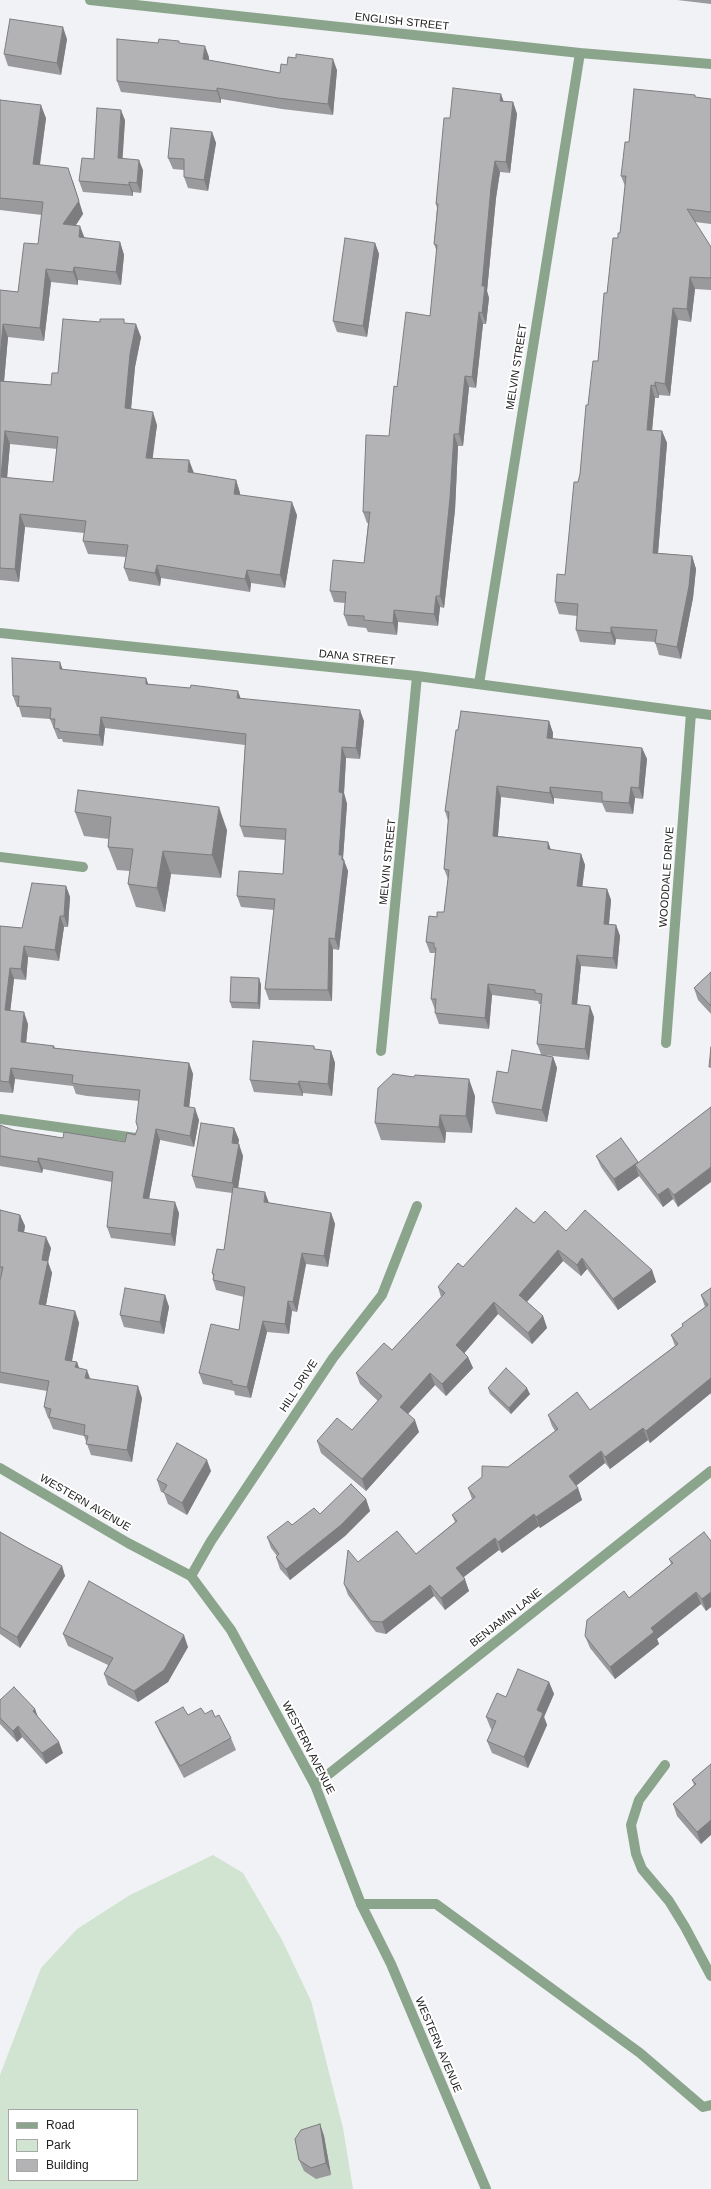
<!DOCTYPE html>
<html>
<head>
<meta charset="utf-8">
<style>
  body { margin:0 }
  #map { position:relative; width:711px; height:2189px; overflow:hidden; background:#f1f2f5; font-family:Arial,sans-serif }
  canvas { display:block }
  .legend { position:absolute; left:8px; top:2109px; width:130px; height:72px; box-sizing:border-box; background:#fff; border:1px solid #a7a7a7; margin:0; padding:5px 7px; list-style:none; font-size:12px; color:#222223 }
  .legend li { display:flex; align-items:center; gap:8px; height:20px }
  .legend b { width:20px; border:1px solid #a7a7a7 }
</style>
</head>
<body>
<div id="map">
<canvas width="711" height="2189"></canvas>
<ul class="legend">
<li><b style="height:5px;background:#8ba58c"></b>Road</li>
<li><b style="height:11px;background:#d1e3d1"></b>Park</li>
<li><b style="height:11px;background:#b3b3b6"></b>Building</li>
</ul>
</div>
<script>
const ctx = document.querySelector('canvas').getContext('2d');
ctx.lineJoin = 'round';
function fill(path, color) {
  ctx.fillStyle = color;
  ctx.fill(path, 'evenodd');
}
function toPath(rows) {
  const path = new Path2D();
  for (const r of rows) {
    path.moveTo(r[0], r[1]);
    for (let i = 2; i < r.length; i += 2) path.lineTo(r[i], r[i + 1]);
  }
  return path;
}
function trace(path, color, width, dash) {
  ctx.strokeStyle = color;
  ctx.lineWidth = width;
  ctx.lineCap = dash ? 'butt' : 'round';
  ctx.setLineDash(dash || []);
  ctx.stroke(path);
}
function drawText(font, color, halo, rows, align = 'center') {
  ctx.font = font + ' Arial,sans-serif';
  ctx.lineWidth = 4;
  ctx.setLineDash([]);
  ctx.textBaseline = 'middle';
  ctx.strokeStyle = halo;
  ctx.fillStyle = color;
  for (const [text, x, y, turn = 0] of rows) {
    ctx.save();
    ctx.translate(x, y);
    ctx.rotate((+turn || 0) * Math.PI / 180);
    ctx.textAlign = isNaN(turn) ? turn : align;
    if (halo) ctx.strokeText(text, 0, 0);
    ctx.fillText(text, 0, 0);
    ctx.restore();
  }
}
fill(toPath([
  [213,1855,243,1873,282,1940,311,2001,343,2128,353,2189,0,2189,0,2075,41,1968,77,1929,130,1895],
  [9,2110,137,2110,137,2180,9,2180]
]), '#d1e3d1');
trace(toPath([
  [0,857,83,867],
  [665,1765,639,1800,631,1825,636,1854,642,1869,669,1901,685,1927,711,1976],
  [361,1904,436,1904,640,2053,703,2107,711,2105]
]), '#8ba58c', 10);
trace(toPath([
  [90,0,580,53,711,64],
  [0,633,417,676,711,715],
  [479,684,580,53],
  [666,1043,691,713],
  [381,1051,417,676],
  [0,1119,136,1138],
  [191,1576,211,1541,333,1358,382,1295,417,1206],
  [315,1785,711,1471]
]), '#8ba58c', 10);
trace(toPath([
  [0,1468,128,1543,191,1576,231,1630,315,1785,361,1904,391,1964,486,2189]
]), '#8ba58c', 10);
fill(toPath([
  [677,0,711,0,711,4],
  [67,39,61,75,8,66,4,54],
  [180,44,209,57,209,60,280,73,337,70,333,115,282,109,221,99,221,103,121,92,117,81],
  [696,98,711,99,711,224,695,222,711,247,711,290,695,289,691,322,678,320,670,396,659,395,659,398,655,398,652,430,662,431,667,443,658,553,692,556,696,569,693,598,681,659,659,655,655,642,616,639,615,645,580,642,576,630,577,616,559,614,555,602,565,575,580,474,588,405,598,361,607,293,618,238,620,233,625,186,621,176,629,142],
  [0,100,46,118,40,165,73,181,83,214,76,225,85,238,120,242,124,255,121,285,78,280,78,285,51,282,44,341,8,337,4,381,51,385,58,373,100,322,125,323,141,337,135,367,131,408,157,425,152,458,194,473,236,480,240,493,240,495,297,515,285,588,251,583,250,592,161,578,160,586,129,581,124,568,126,557,88,554,83,541,84,533,25,527,19,582,0,580,0,290,18,292,38,244,42,215,0,210],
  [10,444,57,449,53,482,7,478],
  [503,101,513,102,517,114,510,173,500,172,496,198,487,291,489,298,486,324,483,324,476,388,469,387,463,446,458,446,455,510,444,608,440,607,438,626,398,622,397,635,368,632,366,628,348,626,344,615,345,603,334,602,330,591,364,563,368,523,367,523,363,512,389,436,397,387,430,316,437,252,434,244,437,208,436,204,450,118],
  [125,120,122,158,143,170,141,193,133,192,133,196,83,192,79,181,94,159],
  [212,132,216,143,208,191,188,188,184,177,184,170,173,169,168,158],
  [375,243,379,254,367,337,337,332,333,321],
  [62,670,146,678,148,684,241,699,364,721,360,759,346,758,344,793,347,804,343,858,348,871,339,950,333,949,332,1001,269,1000,265,989,274,910,241,907,237,896,283,874,285,840,244,837,240,826,245,745,105,728,103,746,63,742,62,739,58,739,50,719,22,717,19,707,17,707,13,696],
  [549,721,553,733,553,739,642,748,647,759,643,799,635,798,633,814,606,812,602,803,554,798,554,804,501,797,498,836,548,842,551,850,581,854,585,865,582,887,607,889,611,900,609,924,616,925,620,936,617,969,581,966,577,1004,594,1017,589,1060,544,1055,553,1057,557,1068,547,1122,496,1114,492,1102,508,1073,541,1054,537,1044,541,1004,539,1004,538,1001,492,995,489,1029,439,1024,435,1013,435,1010,431,999,435,953,430,953,426,942,437,917,444,912,448,879,444,869,448,821,445,811,458,730],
  [75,812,227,830,221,878,171,874,165,912,136,907,128,884,130,871,117,870,108,847,109,839,84,836],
  [66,886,70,897,68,927,64,927,59,961,28,957,26,980,14,979,10,1011,28,1024,26,1043,54,1046,55,1048,189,1063,193,1074,189,1107,199,1120,194,1147,160,1140,149,1199,179,1213,175,1246,111,1238,107,1227,112,1182,43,1169,42,1173,0,1166,0,1125,13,1130,63,1138,125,1142,135,1135,138,1128,139,1101,87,1096,76,1094,73,1086,15,1079,13,1093,0,1092,0,926,22,928],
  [711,972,711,1014,698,1000,694,988],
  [259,978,261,985,260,1009,232,1008,230,1002],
  [314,1046,315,1050,331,1051,335,1063,332,1096,303,1093,303,1096,254,1092,250,1080],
  [475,1096,472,1133,446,1132,445,1143,381,1140,375,1123],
  [711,1107,678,1207,673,1199,663,1207,639,1176,618,1191,601,1167,596,1156,638,1163],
  [234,1128,239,1140,238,1144,243,1156,238,1188,269,1203,331,1213,335,1224,328,1267,306,1264,297,1312,292,1311,289,1334,267,1332,251,1398,235,1395,234,1391,203,1384,199,1373,239,1330,244,1297,216,1290,213,1280,213,1276,212,1273,224,1250,232,1193,196,1188,192,1176],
  [0,1210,20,1215,25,1226,24,1232,51,1248,48,1262,52,1273,46,1305,75,1311,79,1323,72,1361,77,1362,79,1368,90,1379,142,1398,132,1462,91,1455,84,1436,53,1429,49,1419,48,1418,44,1407,47,1391,0,1383,0,1281,1,1278,0,1277],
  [534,1223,566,1231,652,1270,656,1282,618,1310,587,1269,581,1276,563,1261,527,1302,543,1316,547,1328,532,1344,498,1314,464,1353,468,1357,473,1368,446,1396,435,1385,408,1414,419,1432,366,1491,321,1453,317,1441,352,1430,378,1401,360,1384,356,1373,392,1350,441,1297,438,1287,463,1267],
  [711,1288,711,1393,650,1443,648,1440,610,1469,605,1463,576,1486,578,1488,582,1500,540,1528,539,1526,502,1553,499,1550,463,1577,469,1591,445,1610,434,1596,386,1634,376,1632,348,1595,344,1584,358,1562,416,1554,455,1522,452,1515,472,1499,468,1488,508,1467,555,1431,552,1426,548,1415,590,1410,675,1346,671,1335,683,1327,682,1324,705,1307,701,1295],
  [165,1295,169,1307,164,1334,124,1327,120,1315],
  [488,1388,530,1394,511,1414,490,1394],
  [211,1471,187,1515,168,1504,164,1493,161,1492,157,1480],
  [366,1499,370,1511,345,1536,290,1580,280,1569,276,1557,277,1556,271,1548,267,1537,292,1525,320,1514],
  [0,1532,26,1547,62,1566,65,1576,20,1648,0,1634],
  [711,1541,711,1607,706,1611,701,1604,657,1639,659,1644,615,1679,590,1648,585,1636,629,1598,671,1564,669,1559],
  [63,1634,188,1647,168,1682,138,1702,108,1685,104,1674,108,1665,68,1646],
  [549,1682,554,1694,544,1717,547,1725,528,1768,492,1753,487,1741,492,1730,491,1729,486,1717,506,1697],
  [0,1700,35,1709,38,1718,63,1753,46,1764,22,1737,17,1742,0,1724],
  [205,1714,215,1717,231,1738,236,1750,184,1778,160,1733,155,1722,188,1715],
  [711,1764,701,1844,677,1816,673,1804,694,1785,692,1780],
  [320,2124,324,2136,331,2175,316,2179,304,2171,299,2160]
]), '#9a9a9d');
fill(toPath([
  [63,27,67,39,61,75,57,63],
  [205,46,209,57,207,70,203,59],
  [333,59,337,70,333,115,328,104],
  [217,88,221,99,221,103,217,91],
  [501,94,505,105,500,101],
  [513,102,517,114,510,173,506,162],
  [41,105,46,118,38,177,33,164],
  [121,110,125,120,122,168,118,158],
  [212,132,216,143,208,191,204,180],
  [139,160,143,170,141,193,137,183],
  [495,161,500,172,496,198,487,291,489,298,486,324,482,313,482,286,491,187],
  [68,168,83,214,68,237,63,224],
  [129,182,133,192,133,196,129,185],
  [80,226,85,239,79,237],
  [120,242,124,255,121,285,116,272],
  [375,243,379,254,367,337,363,326],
  [74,267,78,280,78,285,73,272],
  [46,269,51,282,44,341,40,328],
  [690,277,695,289,691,322,687,309],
  [673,308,678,320,670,396,665,384],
  [479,312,483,324,476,388,472,377],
  [3,324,8,337,3,393,0,386,0,359],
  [136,324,141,337,135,367,130,420,125,408,130,354],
  [465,376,469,387,463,446,459,434],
  [655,382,659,395,659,398,655,386],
  [651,385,655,398,651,442,647,430],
  [153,412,157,425,151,471,146,458],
  [5,431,10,444,6,490,1,477],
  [662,431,667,443,657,565,653,553],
  [454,434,458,446,455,510,444,608,440,596],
  [189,460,194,473,188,472],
  [236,480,240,493,238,506,234,494],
  [292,502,297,515,285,588,280,575],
  [20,514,25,527,19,582,15,569],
  [692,556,696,569,693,598,681,659,677,647],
  [157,565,161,578,160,586,155,573],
  [247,570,251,583,250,592,245,579],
  [436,596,440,607,438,626,434,614],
  [394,610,398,622,397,635,393,623],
  [611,627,616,639,615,645,611,633],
  [60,662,64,673,60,669],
  [146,678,150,689,146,684],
  [238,691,242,702,237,698],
  [360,710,364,721,360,759,356,748],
  [101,717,105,728,103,746,99,735],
  [549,721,553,733,551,749,547,738],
  [342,747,346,758,344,793,347,804,343,858,348,871,339,950,335,939,339,855,339,792],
  [642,748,647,759,643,799,639,788],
  [497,786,501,797,497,847,493,836],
  [550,787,554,798,554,804,550,793],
  [631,787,635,798,633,814,629,803],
  [219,807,227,830,221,878,212,855],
  [548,842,552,853,548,849],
  [163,851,171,874,165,912,157,888],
  [581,854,585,865,581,897,577,886],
  [66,886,70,897,68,927,64,916],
  [607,889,611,900,608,935,604,924],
  [60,916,64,927,59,961,55,950],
  [616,925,620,936,617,969,613,958],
  [329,938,333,949,332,1001,328,990],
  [24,946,28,957,26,980,21,969],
  [577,955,581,966,576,1015,572,1004],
  [10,968,14,979,9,1022,5,1010],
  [259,978,261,985,260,1009,258,1003],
  [488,984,492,995,489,1029,485,1018],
  [590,1006,594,1017,589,1060,585,1049],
  [24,1012,28,1024,25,1053,21,1042],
  [331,1051,335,1063,332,1096,328,1084],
  [553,1057,557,1068,547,1122,542,1110],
  [189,1063,193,1074,188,1117,184,1106],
  [11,1068,15,1079,13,1093,9,1082],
  [469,1079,475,1096,472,1133,466,1116],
  [299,1081,303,1093,303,1096,298,1084],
  [195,1108,199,1120,194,1147,190,1136],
  [440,1115,446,1132,445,1143,439,1127],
  [234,1128,239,1140,236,1155,232,1143],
  [156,1129,160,1140,147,1209,143,1198],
  [239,1144,243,1156,237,1194,232,1183],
  [38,1158,43,1169,42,1173,38,1162],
  [638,1162,642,1174,635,1165,639,1176,618,1191,614,1179],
  [711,1167,711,1182,678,1207,674,1195],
  [668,1188,673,1199,663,1207,658,1195],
  [265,1192,269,1203,264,1202],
  [175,1202,179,1213,175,1246,171,1234],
  [331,1213,335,1224,328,1267,324,1256],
  [20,1215,25,1226,22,1243,18,1231],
  [46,1237,51,1248,48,1262,52,1273,44,1315,39,1304,42,1260],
  [558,1250,563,1261,523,1306,519,1295],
  [302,1253,306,1264,297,1312,293,1302],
  [582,1258,587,1269,581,1276,577,1265],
  [652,1270,656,1282,618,1310,613,1299],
  [165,1295,169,1307,164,1334,160,1322],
  [288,1301,292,1311,289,1334,285,1324],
  [494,1302,498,1314,461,1357,456,1345],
  [75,1311,79,1323,70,1371,65,1360],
  [543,1316,547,1328,532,1344,528,1333],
  [263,1321,267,1332,251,1398,247,1387],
  [468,1357,473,1368,446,1396,442,1384],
  [77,1362,81,1374,75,1367],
  [87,1370,91,1381,85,1378],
  [430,1373,435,1385,404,1418,400,1407],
  [711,1378,711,1393,650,1443,646,1431,706,1382],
  [138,1386,142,1398,132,1462,127,1450],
  [527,1388,530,1394,511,1414,509,1408],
  [415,1420,419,1432,366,1491,362,1479],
  [643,1428,648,1440,610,1469,605,1457],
  [601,1451,605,1463,573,1488,569,1476],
  [207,1460,211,1471,187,1515,182,1503],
  [578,1488,582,1500,540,1528,536,1517],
  [366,1499,370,1511,345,1536,290,1580,286,1569],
  [534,1514,539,1526,502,1553,498,1542],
  [495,1538,499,1550,460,1580,456,1568],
  [62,1566,65,1576,20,1648,17,1637],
  [465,1579,469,1591,445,1610,441,1598],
  [430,1585,434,1596,386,1634,382,1622],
  [696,1592,701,1604,657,1639,659,1644,615,1679,610,1667,651,1628],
  [711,1592,711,1607,706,1611,702,1599],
  [184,1635,188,1647,168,1682,138,1702,134,1691],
  [549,1682,554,1694,544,1717,547,1725,528,1768,524,1757,537,1710],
  [35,1709,39,1720,33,1711],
  [18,1726,22,1737,17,1742,13,1731],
  [59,1742,63,1753,46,1764,42,1753],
  [711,1820,711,1835,701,1844,697,1832],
  [320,2124,324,2136,331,2175,326,2163]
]), '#7d7d7f');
const building = toPath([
  [10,19,63,27,57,63,4,54,10,19],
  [117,39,158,43,159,39,179,41,179,43,205,46,203,59,280,73,281,64,287,65,288,57,296,58,296,54,333,59,328,104,278,98,217,88,217,91,117,81,117,39],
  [453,88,501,94,500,101,513,102,506,162,495,161,491,187,482,286,485,286,482,313,479,312,472,377,465,376,459,434,454,434,450,498,440,596,436,596,434,614,394,610,393,623,364,620,364,616,344,615,346,592,330,591,333,560,364,563,370,512,363,512,366,435,389,436,394,386,397,387,406,312,430,316,437,245,434,244,438,204,436,204,444,118,450,118,453,88],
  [634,89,695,95,695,97,711,99,711,212,687,209,711,247,711,278,690,277,687,309,673,308,665,384,655,382,655,386,651,385,647,430,662,431,653,553,692,556,689,586,677,647,655,643,657,630,611,627,611,633,576,630,578,604,555,602,557,574,565,575,574,482,578,482,580,474,586,405,588,405,593,361,598,361,604,293,607,293,613,238,618,238,618,233,620,233,626,176,621,176,625,142,629,142,634,89],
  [0,100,41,105,33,164,68,168,79,201,63,224,80,226,79,237,120,242,116,272,74,267,73,272,46,269,40,328,3,324,0,359,0,290,18,292,24,243,38,244,43,202,0,198,0,100],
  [97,108,121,110,118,158,139,160,137,183,129,182,129,185,79,181,82,158,94,159,97,108],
  [171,128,212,132,204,180,184,177,184,159,168,158,171,128],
  [345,238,375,243,363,326,333,321,345,238],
  [63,319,100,322,100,319,124,319,124,323,136,324,130,354,125,408,153,412,146,458,189,460,188,472,236,480,234,494,292,502,280,575,247,570,245,579,157,565,155,573,124,568,128,545,83,541,86,521,20,514,15,569,0,568,0,381,51,385,52,373,58,373,63,319],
  [5,431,58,437,53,482,1,477,5,431],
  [12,658,60,662,60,669,146,678,146,684,190,688,191,685,238,691,237,698,360,710,356,748,342,747,339,792,343,793,339,855,342,855,342,860,344,860,335,939,329,938,328,990,265,989,275,899,237,896,239,871,283,874,286,829,240,826,246,734,101,717,99,735,59,731,59,729,54,728,55,719,50,719,51,708,18,706,19,696,13,696,12,658],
  [461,711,549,721,547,738,642,748,639,788,631,787,629,803,602,801,602,792,550,787,550,793,497,786,493,836,548,842,548,849,581,854,577,886,607,889,604,924,616,925,613,958,577,955,572,1004,590,1006,585,1049,537,1044,542,994,535,993,535,990,488,984,485,1018,435,1013,436,999,431,999,436,948,434,948,434,943,426,942,429,916,437,917,437,912,444,912,449,870,444,869,449,812,445,811,456,730,458,730,461,711],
  [78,790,219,807,212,855,163,851,157,888,128,884,133,849,108,847,111,817,75,812,78,790],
  [32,883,66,886,64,916,60,916,55,950,24,946,21,969,10,968,5,1010,24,1012,21,1042,54,1046,53,1048,189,1063,184,1106,195,1108,190,1136,156,1129,143,1198,175,1202,171,1234,107,1227,113,1172,38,1158,38,1162,0,1156,0,1125,13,1130,63,1138,64,1132,125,1142,127,1133,135,1135,138,1128,136,1122,140,1090,83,1085,72,1083,73,1075,11,1068,9,1082,0,1081,0,926,22,928,32,883],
  [711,972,711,1006,694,988,711,972],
  [231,977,259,978,258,1003,230,1002,231,977],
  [253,1041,314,1046,314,1049,331,1051,328,1084,299,1081,298,1084,250,1080,253,1041],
  [711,1047,711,1067,709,1067,711,1047],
  [512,1050,553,1057,542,1110,492,1102,497,1071,508,1073,512,1050],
  [393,1074,414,1077,415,1075,469,1079,466,1116,440,1115,439,1127,375,1123,378,1088,393,1074],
  [711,1107,711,1167,674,1195,668,1188,658,1195,635,1165,711,1107],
  [201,1123,234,1128,232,1143,239,1144,232,1183,192,1176,201,1123],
  [621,1138,638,1162,614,1179,596,1156,621,1138],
  [233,1187,265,1192,264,1202,331,1213,324,1256,302,1253,293,1302,288,1301,285,1324,263,1321,247,1387,232,1384,232,1381,199,1373,211,1324,239,1330,245,1287,213,1280,214,1274,212,1273,217,1249,224,1250,233,1187],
  [516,1208,534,1223,545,1211,566,1231,585,1210,652,1270,613,1299,582,1258,577,1265,558,1250,519,1295,543,1316,528,1333,494,1302,456,1345,468,1357,442,1384,430,1373,400,1407,415,1420,362,1479,317,1441,337,1418,352,1430,382,1396,356,1373,384,1343,392,1350,445,1293,438,1287,458,1263,463,1267,516,1208],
  [0,1210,20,1215,18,1231,46,1237,42,1260,48,1261,39,1304,75,1311,65,1360,77,1362,75,1367,87,1370,85,1378,138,1386,127,1450,86,1444,88,1436,84,1435,85,1425,49,1417,51,1409,44,1407,49,1381,0,1372,0,1281,3,1267,0,1267,0,1210],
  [125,1288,165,1295,160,1322,120,1315,125,1288],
  [711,1288,711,1378,706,1382,646,1431,643,1428,605,1457,601,1451,569,1476,578,1488,536,1517,534,1514,498,1542,495,1538,456,1568,465,1579,441,1598,430,1585,382,1622,371,1621,344,1584,348,1550,358,1562,397,1531,416,1554,457,1521,452,1515,475,1497,468,1488,482,1477,482,1466,508,1467,558,1429,548,1415,577,1392,590,1410,678,1344,671,1335,683,1326,682,1324,708,1305,701,1295,711,1288],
  [506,1368,527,1388,509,1408,488,1388,506,1368],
  [177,1443,207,1460,182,1503,163,1492,167,1485,157,1480,177,1443],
  [351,1484,366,1499,341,1525,286,1569,276,1557,279,1554,267,1537,288,1521,292,1525,314,1508,320,1514,351,1484],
  [0,1532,26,1547,62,1566,17,1637,0,1627,0,1532],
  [704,1532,711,1541,711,1592,702,1599,696,1592,651,1628,654,1632,610,1667,585,1636,587,1620,624,1591,629,1598,673,1563,669,1559,704,1532],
  [89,1581,184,1635,164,1670,134,1691,104,1674,113,1658,63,1634,89,1581],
  [518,1669,549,1682,537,1710,543,1713,524,1757,487,1741,496,1721,486,1717,497,1693,506,1697,518,1669],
  [14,1687,35,1709,33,1711,59,1742,42,1753,18,1726,13,1731,0,1718,0,1700,14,1687],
  [183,1707,188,1715,201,1708,205,1714,212,1710,215,1717,219,1715,231,1738,180,1766,155,1722,183,1707],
  [711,1764,711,1820,697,1832,673,1804,696,1784,692,1780,711,1764],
  [320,2124,326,2163,311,2168,299,2160,295,2139,301,2130,320,2124]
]);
fill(building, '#b3b3b6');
trace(building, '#7d7d7f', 1);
drawText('11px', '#222223', '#fff', [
  ["ENGLISH STREET",402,22,6],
  ["MELVIN STREET",517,367,-81],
  ["DANA STREET",357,658,6],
  ["MELVIN STREET",388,862,-84],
  ["WOODDALE DRIVE",667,877,-86],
  ["HILL DRIVE",299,1386,-57],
  ["WESTERN AVENUE",85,1503,30],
  ["BENJAMIN LANE",506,1618,-38],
  ["WESTERN AVENUE",308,1748,63],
  ["WESTERN AVENUE",438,2045,67]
]);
</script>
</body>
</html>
